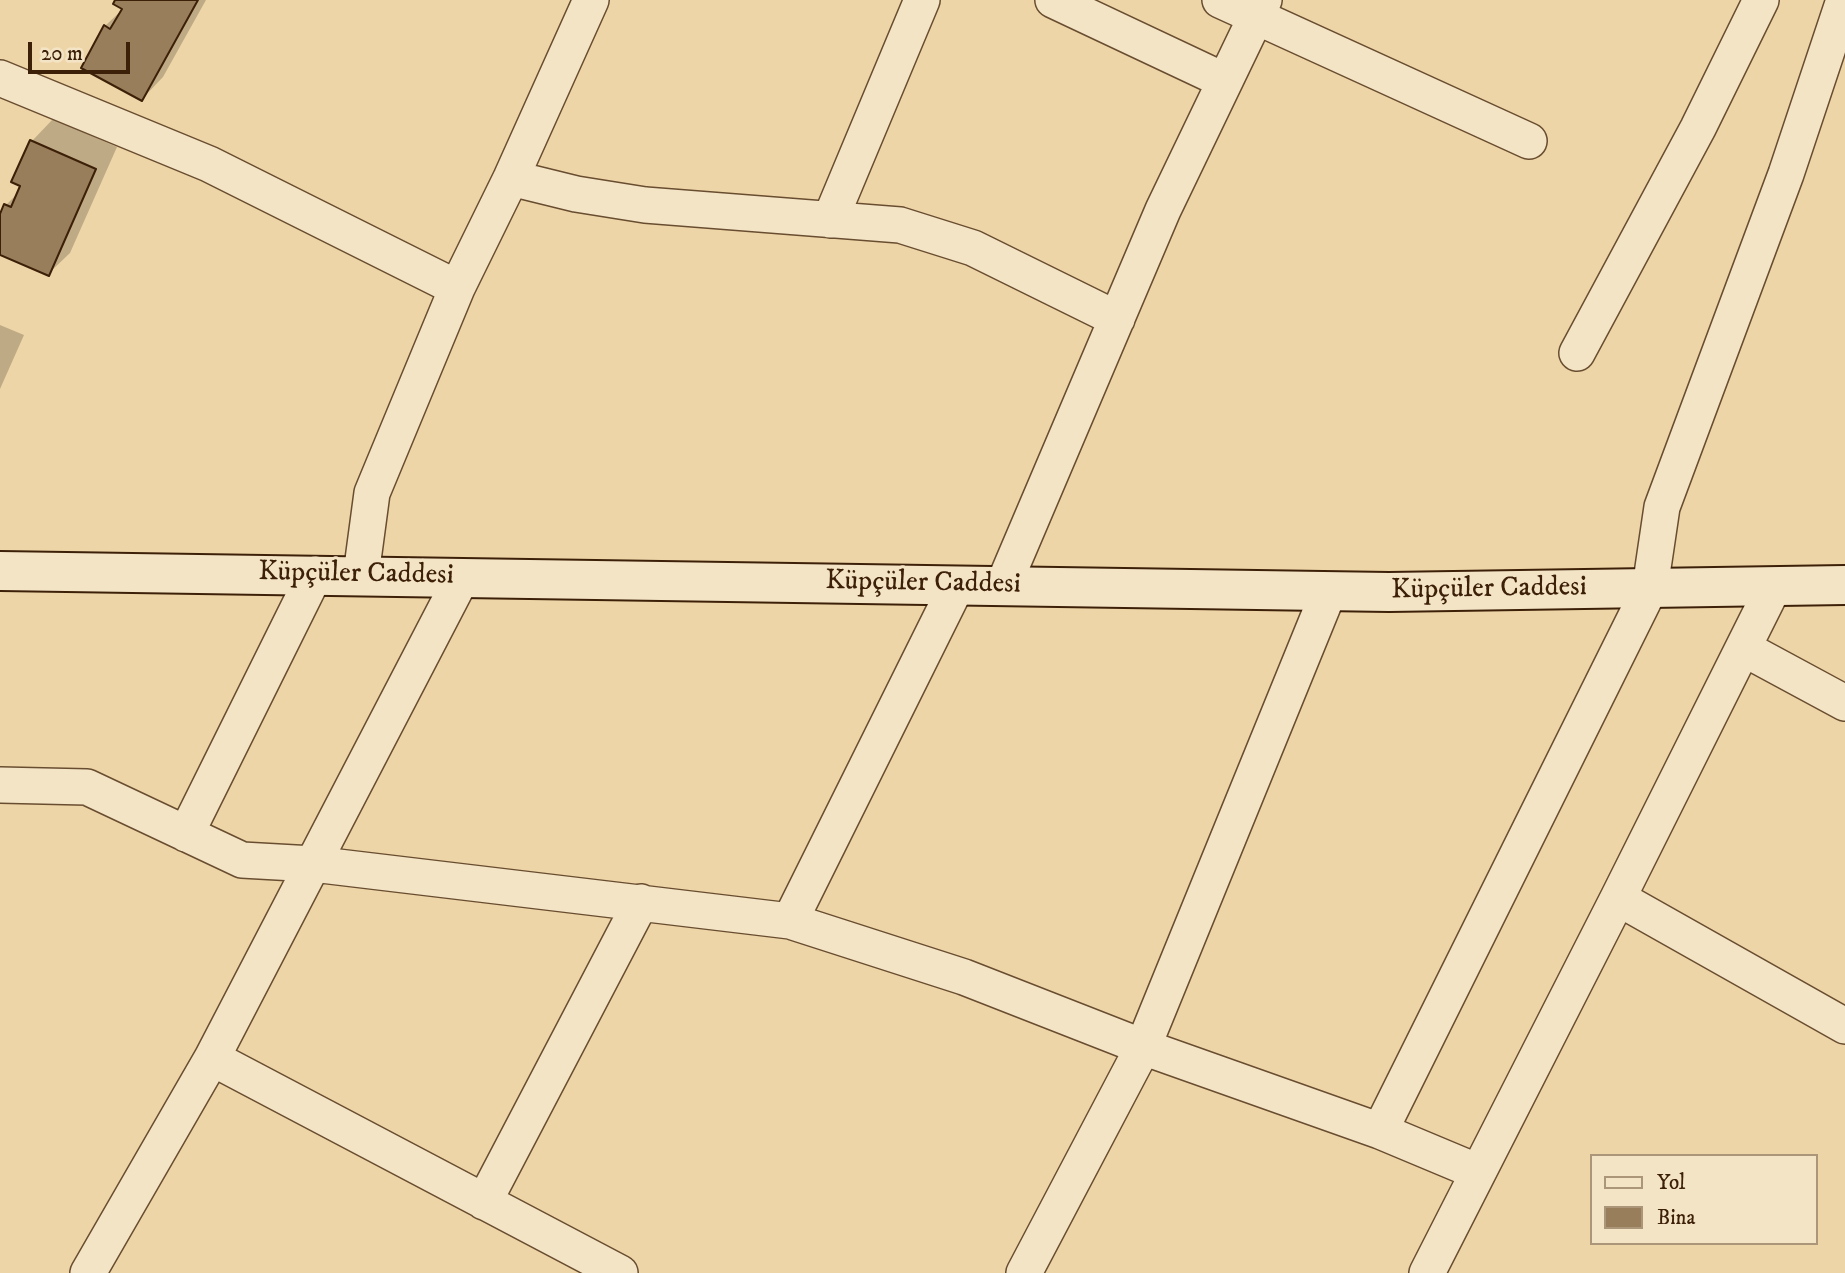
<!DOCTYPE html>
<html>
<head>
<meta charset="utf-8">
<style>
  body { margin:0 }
  #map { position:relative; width:1845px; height:1273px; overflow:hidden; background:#eed5a7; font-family:"IM FELL DW Pica",serif }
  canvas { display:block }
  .legend { position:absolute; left:1590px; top:1154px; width:228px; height:91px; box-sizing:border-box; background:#f4e4c6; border:2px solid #ab967a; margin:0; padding:9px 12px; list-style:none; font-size:21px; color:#3d2008 }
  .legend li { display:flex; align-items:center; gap:14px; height:35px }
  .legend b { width:35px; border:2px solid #ab967a }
  .scale { position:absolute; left:28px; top:42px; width:102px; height:32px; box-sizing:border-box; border:4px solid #3d2008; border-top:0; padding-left:9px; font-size:21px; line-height:24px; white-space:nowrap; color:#3d2008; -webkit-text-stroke:5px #f4e4c6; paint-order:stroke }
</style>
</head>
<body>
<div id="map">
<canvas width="1845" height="1273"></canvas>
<ul class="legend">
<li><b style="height:9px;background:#f4e4c6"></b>Yol</li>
<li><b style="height:19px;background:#997e5b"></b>Bina</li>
</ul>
<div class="scale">20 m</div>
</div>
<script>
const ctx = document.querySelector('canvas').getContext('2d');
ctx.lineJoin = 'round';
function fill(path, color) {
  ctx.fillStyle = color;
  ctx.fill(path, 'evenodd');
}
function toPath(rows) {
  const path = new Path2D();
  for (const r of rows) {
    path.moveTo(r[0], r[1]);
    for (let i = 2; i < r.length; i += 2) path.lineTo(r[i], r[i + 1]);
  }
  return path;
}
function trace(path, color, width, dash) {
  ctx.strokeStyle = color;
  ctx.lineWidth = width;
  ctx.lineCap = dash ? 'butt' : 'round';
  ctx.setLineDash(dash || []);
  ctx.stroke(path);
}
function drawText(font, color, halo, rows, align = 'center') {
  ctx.font = font + ' "IM FELL DW Pica",serif';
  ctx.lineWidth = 6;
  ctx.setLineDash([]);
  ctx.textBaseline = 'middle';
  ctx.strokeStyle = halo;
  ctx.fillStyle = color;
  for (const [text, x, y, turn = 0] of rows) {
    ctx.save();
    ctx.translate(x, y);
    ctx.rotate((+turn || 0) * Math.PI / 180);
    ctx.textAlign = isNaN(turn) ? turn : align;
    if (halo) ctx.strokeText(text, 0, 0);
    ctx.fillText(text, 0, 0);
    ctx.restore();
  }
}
fill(toPath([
  [117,0,206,0,163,77,142,99,105,26,124,8],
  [53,119,117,147,70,253,48,274,0,253,0,219,6,205,20,191,23,185,14,181,32,141],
  [0,325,24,335,0,389]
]), '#0003');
const building = toPath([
  [115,0,198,0,142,101,81,68,104,25,110,29,122,9,113,4,115,0],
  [30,140,96,169,49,276,0,255,0,214,4,204,11,207,20,186,11,182,30,140]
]);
fill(building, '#997e5b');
trace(building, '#3d2008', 2);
const street = toPath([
  [1053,0,1225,81],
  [1220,0,1529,141],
  [0,78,209,164,457,288],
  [511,178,576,194,645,205,900,225,973,248,1117,319],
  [830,220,922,0],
  [1577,353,1698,128,1761,0],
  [361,575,372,493,457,288,511,178,591,0],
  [1003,586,1163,210,1264,0],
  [1743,648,1845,703],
  [0,785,87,787,242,860,313,864,790,921,964,977,1143,1047,1380,1131,1478,1172],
  [186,834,315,574],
  [1618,898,1845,1026],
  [790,921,957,585],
  [212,1058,620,1273],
  [1380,1131,1650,588,1662,507,1786,174,1844,0],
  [484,1202,641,902],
  [88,1273,212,1058,462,577],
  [1024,1273,1143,1047,1329,591],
  [1427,1273,1618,898,1774,586]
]);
const secondary = toPath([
  [0,571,1389,592,1845,585]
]);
trace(street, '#694d30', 38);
trace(secondary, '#3d2008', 42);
trace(street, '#f4e4c6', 35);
trace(secondary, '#f4e4c6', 38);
drawText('28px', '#3d2008', '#f4e4c6', [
  ["Küpçüler Caddesi",356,575,1],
  ["Küpçüler Caddesi",923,584,1],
  ["Küpçüler Caddesi",1489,590,-1]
]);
</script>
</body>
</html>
